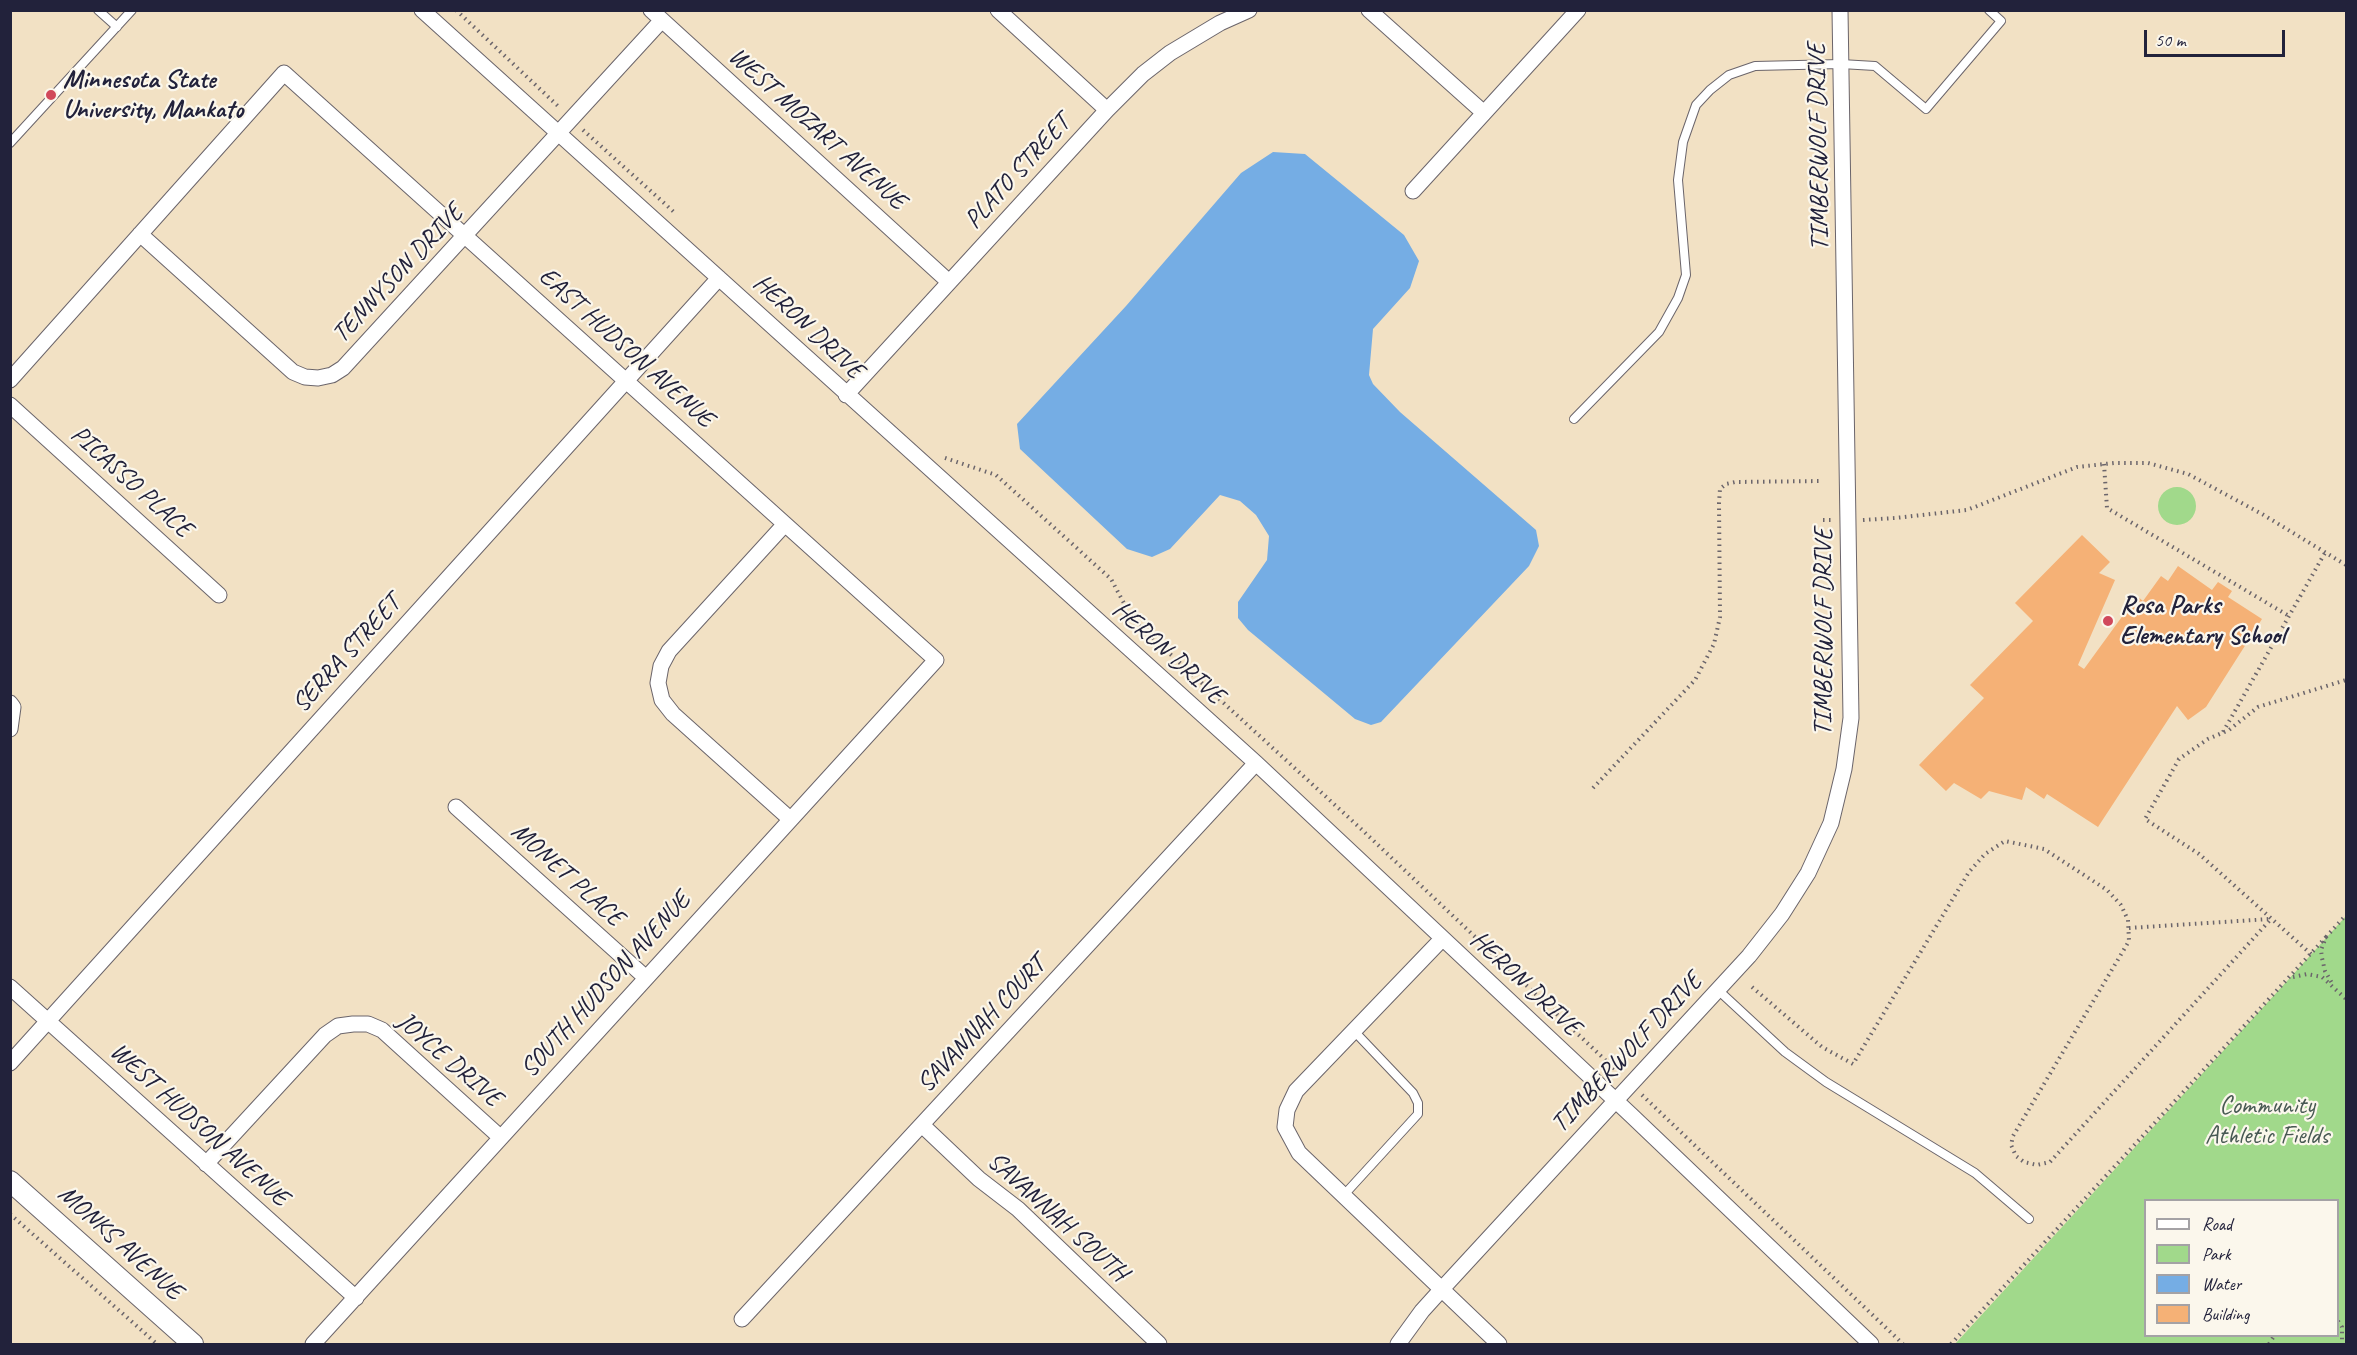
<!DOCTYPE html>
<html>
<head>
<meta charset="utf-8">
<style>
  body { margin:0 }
  #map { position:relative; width:2357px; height:1355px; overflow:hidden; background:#f2e1c4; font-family:Caveat,sans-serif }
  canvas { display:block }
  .frame { position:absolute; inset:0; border:12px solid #22223b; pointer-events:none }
  .legend { position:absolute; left:2144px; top:1199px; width:195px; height:138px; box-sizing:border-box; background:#fbf7ec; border:2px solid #a4a2a5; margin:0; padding:8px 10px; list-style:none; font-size:18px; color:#22223b }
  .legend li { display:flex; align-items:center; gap:12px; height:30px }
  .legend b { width:30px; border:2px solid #a4a2a5 }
  .scale { position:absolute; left:2144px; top:30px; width:141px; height:27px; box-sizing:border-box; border:3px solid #22223b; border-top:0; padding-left:8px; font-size:18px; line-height:21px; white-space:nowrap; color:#22223b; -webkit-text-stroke:4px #fbf7ec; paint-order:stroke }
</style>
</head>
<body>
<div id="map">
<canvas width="2357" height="1355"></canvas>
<div class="frame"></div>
<ul class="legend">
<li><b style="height:8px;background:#fff"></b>Road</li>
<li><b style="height:16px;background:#a1d98b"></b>Park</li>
<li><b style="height:16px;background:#75ade4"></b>Water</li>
<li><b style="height:16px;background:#f5b176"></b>Building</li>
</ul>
<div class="scale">50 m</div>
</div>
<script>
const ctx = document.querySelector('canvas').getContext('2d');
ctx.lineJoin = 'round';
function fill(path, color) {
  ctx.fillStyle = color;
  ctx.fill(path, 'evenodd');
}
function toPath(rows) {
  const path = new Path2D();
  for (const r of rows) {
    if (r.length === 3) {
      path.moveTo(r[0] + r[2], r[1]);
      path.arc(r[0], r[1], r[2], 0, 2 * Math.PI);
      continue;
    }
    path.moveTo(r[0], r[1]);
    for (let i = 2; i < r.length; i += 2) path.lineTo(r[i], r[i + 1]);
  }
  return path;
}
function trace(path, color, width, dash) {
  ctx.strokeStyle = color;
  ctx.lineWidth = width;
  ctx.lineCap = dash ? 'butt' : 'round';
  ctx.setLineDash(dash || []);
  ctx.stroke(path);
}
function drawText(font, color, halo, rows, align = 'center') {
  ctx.font = font + ' Caveat,sans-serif';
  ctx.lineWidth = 4.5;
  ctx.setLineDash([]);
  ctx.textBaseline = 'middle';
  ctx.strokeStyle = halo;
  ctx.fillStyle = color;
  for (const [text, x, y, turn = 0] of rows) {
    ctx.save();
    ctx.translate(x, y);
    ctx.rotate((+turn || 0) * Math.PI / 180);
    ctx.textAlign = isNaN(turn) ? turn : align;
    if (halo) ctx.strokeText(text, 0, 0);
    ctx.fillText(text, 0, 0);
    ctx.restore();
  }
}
fill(toPath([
  [2177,506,19],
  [2346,916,2346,1344,1955,1344,2288,980],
  [2146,1200,2338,1200,2338,1336,2146,1336]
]), '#a1d98b');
fill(toPath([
  [1273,152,1305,154,1404,235,1419,261,1410,288,1373,329,1369,375,1373,384,1400,412,1536,530,1539,546,1529,566,1381,722,1371,725,1355,719,1248,630,1238,618,1238,602,1267,560,1269,536,1256,515,1240,501,1220,495,1170,549,1152,557,1127,549,1020,449,1017,424,1126,306,1241,173]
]), '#75ade4');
fill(toPath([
  [2082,535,2110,562,2099,573,2115,580,2078,665,2084,669,2137,596,2143,601,2161,576,2168,581,2178,566,2212,590,2218,582,2232,591,2228,597,2262,619,2206,707,2188,720,2177,706,2098,827,2047,794,2044,799,2026,787,2022,800,1989,791,1981,799,1954,783,1946,791,1919,765,1984,698,1970,685,2033,621,2015,603]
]), '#f5b176');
const service = toPath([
  [98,10,117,27],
  [10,143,132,10],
  [1574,419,1659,332,1678,298,1686,275,1678,180,1683,142,1696,105,1710,90,1729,75,1755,66,1841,64,1875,66,1926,109,2001,21,1989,10],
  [1718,990,1785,1052,1826,1082,1975,1173,2029,1219],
  [1343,1196,1418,1114,1418,1103,1413,1093,1354,1031]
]);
const minor = toPath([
  [422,10,1256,763,1631,1115,1871,1344],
  [651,10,949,282],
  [998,10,1107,110],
  [1369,10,1484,113],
  [1413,191,1578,10],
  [140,234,293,372,305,377,318,378,332,375,343,368,662,20],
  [10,380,284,73,936,660,313,1344],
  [846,395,1107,110,1143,74,1170,53,1220,23,1249,10],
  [10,405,219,595],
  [785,524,669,651,661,666,658,683,662,700,673,714,790,819],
  [10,703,13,707,10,729],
  [456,807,645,977],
  [1442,939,1296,1091,1287,1110,1285,1127,1299,1153,1499,1344],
  [10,987,356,1298],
  [10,1063,719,278],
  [922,1125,979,1179,1018,1209,1159,1344],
  [206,1164,325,1035,338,1026,353,1024,368,1024,382,1030,500,1137],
  [742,1319,1256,763],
  [1398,1344,1422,1311,1441,1290,1749,956,1782,914,1808,873,1831,823,1844,769,1851,718,1840,10]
]);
const tertiary = toPath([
  [10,1181,193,1344]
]);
trace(service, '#6b656b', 10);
trace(minor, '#6b656b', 17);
trace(tertiary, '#6b656b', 22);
trace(toPath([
  [456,10,560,108],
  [583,130,675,213],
  [945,458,996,475,1111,579,1133,620,1359,827,1619,1073],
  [2104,464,2107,508,2289,616],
  [1823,520,1832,520],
  [1863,520,1895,518,1967,510,2077,467,2114,463,2148,463,2188,474,2262,514,2346,565],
  [2223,732,2326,551],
  [1593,788,1695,680,1714,644,1720,617,1719,503,1720,489,1726,484,1735,482,1822,481],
  [2129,928,2270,919],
  [2326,937,2346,915],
  [2311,954,2199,854,2145,819,2179,759,2208,739,2229,730,2258,707,2346,680],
  [2293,977,2307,974,2322,977,2346,999],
  [1752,987,1822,1047,1853,1064,1969,872,1985,854,2005,841,2044,849,2107,890,2121,905,2128,920,2129,941,2013,1136,2011,1145,2016,1156,2024,1162,2037,1165,2050,1162,2271,919],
  [1642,1095,1903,1344],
  [10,1214,157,1344],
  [2338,1321,2342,1327,2342,1344],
  [1951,1344,2326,937,2321,950,2322,958,2325,971,2333,985],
  [2269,1344,2274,1336]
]), '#6b656b', 4, [1.5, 4.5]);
trace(service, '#fff', 8);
trace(minor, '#fff', 15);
trace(tertiary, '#fff', 20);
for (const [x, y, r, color] of [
  [51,95,6,"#d1495b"],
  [2108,621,6,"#d1495b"]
]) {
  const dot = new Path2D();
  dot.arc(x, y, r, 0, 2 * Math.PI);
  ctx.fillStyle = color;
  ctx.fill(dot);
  trace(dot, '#fbf7ec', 2);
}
drawText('bold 26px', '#22223b', '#fbf7ec', [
  ["Minnesota State",63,80],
  ["University, Mankato",63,110],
  ["Rosa Parks",2120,606],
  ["Elementary School",2120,636]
], 'left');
drawText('26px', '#22223b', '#fbf7ec', [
  ["WEST MOZART AVENUE",817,129,42],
  ["TIMBERWOLF DRIVE",1819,147,-91],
  ["PLATO STREET",1018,172,-48],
  ["TENNYSON DRIVE",398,274,-47],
  ["HERON DRIVE",808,327,43],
  ["EAST HUDSON AVENUE",626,348,42],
  ["PICASSO PLACE",131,482,42],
  ["TIMBERWOLF DRIVE",1824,632,-90],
  ["HERON DRIVE",1168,653,42],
  ["SERRA STREET",347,654,-48],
  ["MONET PLACE",567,875,42],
  ["HERON DRIVE",1525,984,43],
  ["SOUTH HUDSON AVENUE",606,985,-48],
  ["SAVANNAH COURT",982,1025,-47],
  ["TIMBERWOLF DRIVE",1627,1053,-47],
  ["JOYCE DRIVE",449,1060,41],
  ["WEST HUDSON AVENUE",199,1125,42],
  ["SAVANNAH SOUTH",1057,1217,42],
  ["MONKS AVENUE",120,1243,42]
]);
drawText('26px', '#485953', '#fbf7ec', [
  ["Community",2267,1106],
  ["Athletic Fields",2267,1136]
]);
</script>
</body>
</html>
